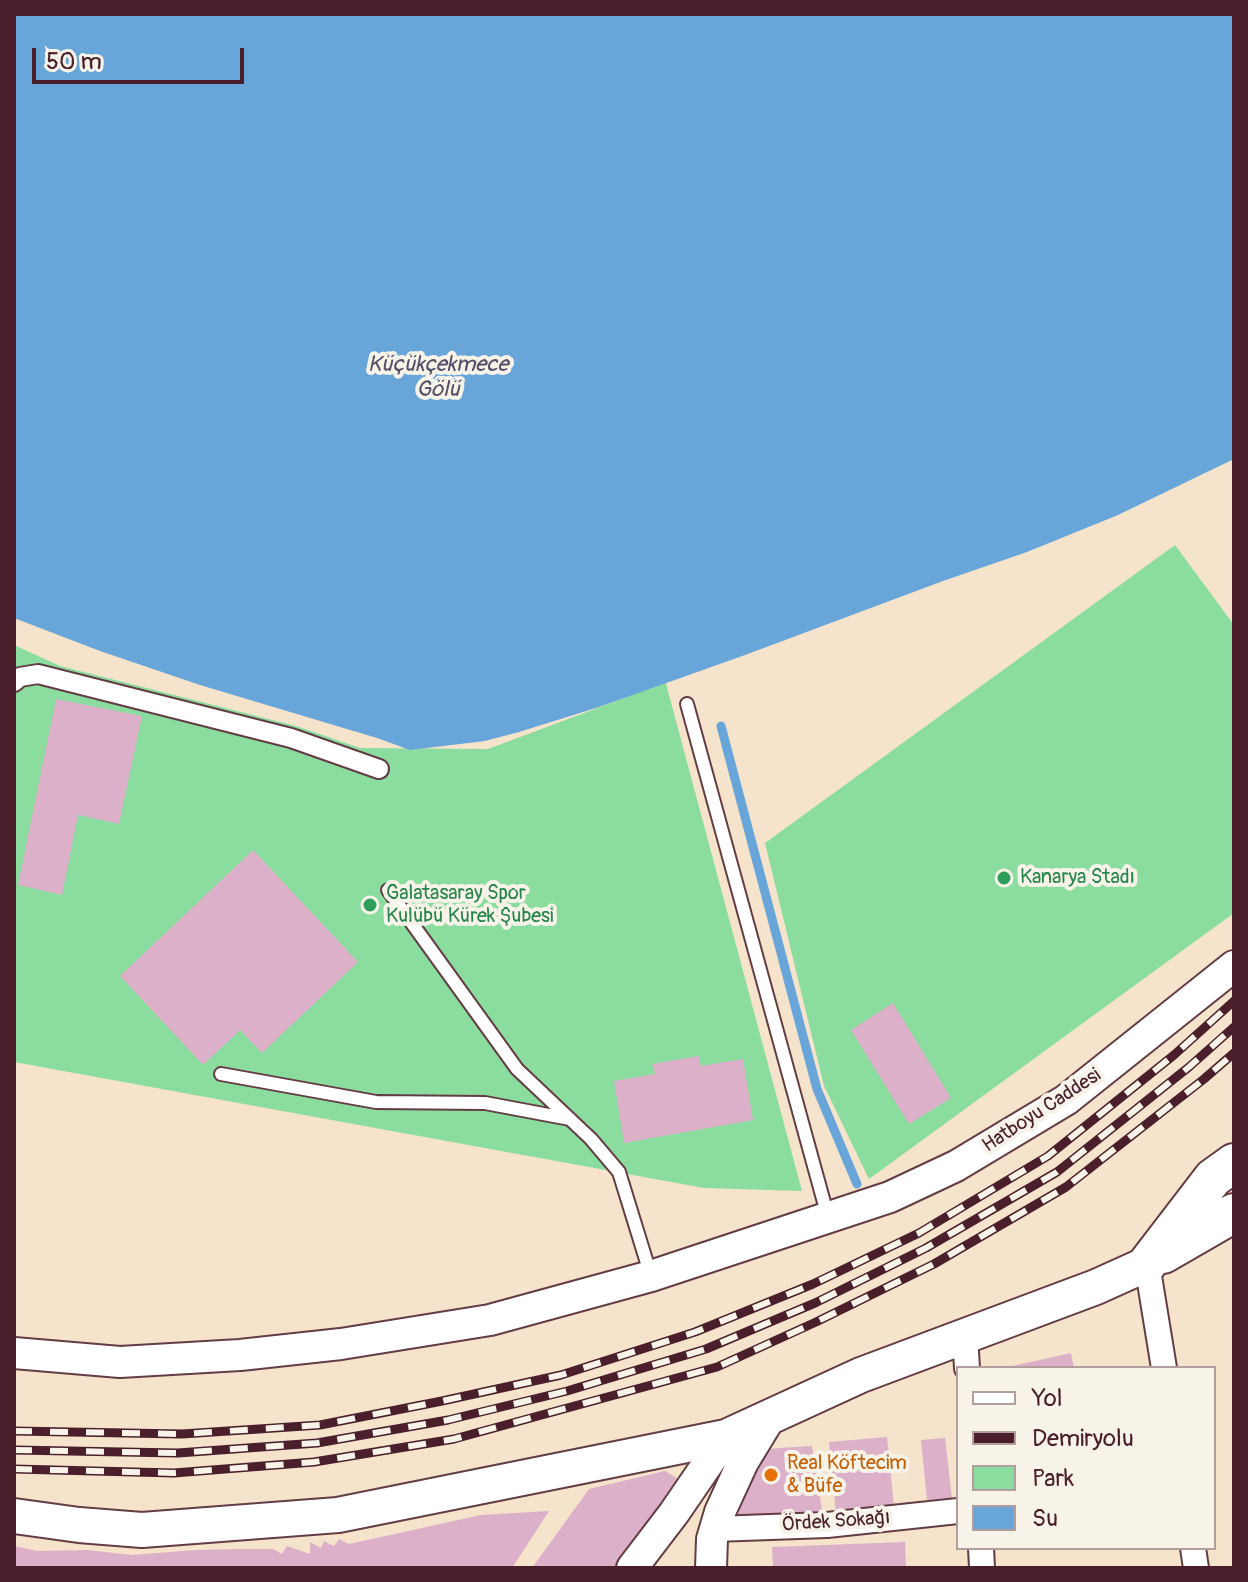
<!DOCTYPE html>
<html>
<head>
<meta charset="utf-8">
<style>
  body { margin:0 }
  #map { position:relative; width:1248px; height:1582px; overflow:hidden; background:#f5e3cc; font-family:Pangolin,sans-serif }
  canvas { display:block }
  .frame { position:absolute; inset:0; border:16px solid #4a1f2b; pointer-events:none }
  .legend { position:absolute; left:956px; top:1366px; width:260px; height:184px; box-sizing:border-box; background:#f7f3e8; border:2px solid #b29e9c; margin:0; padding:10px 14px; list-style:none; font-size:24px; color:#4a1f2b }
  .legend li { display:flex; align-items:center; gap:16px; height:40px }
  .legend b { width:40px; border:2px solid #b29e9c }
  .scale { position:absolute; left:32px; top:48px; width:212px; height:36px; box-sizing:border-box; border:4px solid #4a1f2b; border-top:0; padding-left:10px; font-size:24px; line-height:28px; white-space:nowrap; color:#4a1f2b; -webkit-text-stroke:6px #f7f3e8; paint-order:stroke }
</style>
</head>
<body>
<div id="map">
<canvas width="1248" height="1582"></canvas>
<div class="frame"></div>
<ul class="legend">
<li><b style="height:10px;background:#fff"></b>Yol</li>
<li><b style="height:10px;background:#4a1f2b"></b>Demiryolu</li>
<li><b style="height:22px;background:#8add9e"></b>Park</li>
<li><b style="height:22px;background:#68a6da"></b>Su</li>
</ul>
<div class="scale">50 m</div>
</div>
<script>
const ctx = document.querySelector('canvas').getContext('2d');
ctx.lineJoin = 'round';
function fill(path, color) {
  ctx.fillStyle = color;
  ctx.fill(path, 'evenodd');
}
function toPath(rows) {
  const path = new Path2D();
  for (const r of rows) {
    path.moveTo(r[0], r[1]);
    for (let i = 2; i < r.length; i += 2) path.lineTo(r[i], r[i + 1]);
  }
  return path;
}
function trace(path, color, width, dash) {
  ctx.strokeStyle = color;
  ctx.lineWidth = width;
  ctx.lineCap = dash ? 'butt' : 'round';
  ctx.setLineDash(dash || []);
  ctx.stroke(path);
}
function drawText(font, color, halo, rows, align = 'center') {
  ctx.font = font + ' Pangolin,sans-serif';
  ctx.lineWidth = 8;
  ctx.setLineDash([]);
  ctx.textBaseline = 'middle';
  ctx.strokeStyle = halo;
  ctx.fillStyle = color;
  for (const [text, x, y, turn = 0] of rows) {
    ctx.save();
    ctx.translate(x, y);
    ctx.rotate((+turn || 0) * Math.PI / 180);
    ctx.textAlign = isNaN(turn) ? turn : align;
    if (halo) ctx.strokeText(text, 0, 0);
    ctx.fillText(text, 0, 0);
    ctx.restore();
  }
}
fill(toPath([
  [1175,545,1234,625,1234,913,869,1179,824,1086,765,843],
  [14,645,60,666,296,726,360,748,488,749,635,694,665,680,802,1191,704,1188,14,1062]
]), '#8add9e');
fill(toPath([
  [14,14,1234,14,1234,459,1118,515,1027,552,943,581,745,655,599,707,519,732,485,741,410,750,377,738,200,685,100,651,14,618]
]), '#68a6da');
trace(toPath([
  [721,726,817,1089,857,1184]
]), '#68a6da', 9);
fill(toPath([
  [56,699,142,716,119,824,78,815,62,895,18,885],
  [253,850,358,962,262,1053,240,1030,203,1065,120,976],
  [893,1003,951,1098,909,1124,851,1030],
  [699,1056,701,1066,743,1059,753,1120,624,1143,614,1081,655,1074,652,1064],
  [1071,1353,1074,1368,1008,1368,1008,1367],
  [887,1437,894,1507,836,1513,829,1442],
  [945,1438,952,1498,927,1500,921,1440],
  [812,1446,823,1517,728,1526,764,1449],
  [665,1471,678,1479,666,1510,616,1568,532,1568,589,1489],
  [549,1511,512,1568,14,1568,14,1546,38,1551,87,1550,131,1555,196,1550,237,1549,273,1549,282,1554,287,1546,310,1554,310,1542,321,1548,324,1541,334,1546,339,1539,349,1544,481,1515],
  [905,1542,906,1568,773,1568,772,1547]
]), '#dcb0c8');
const service = toPath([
  [687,704,828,1217],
  [388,890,517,1069,591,1139,619,1172,651,1276],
  [221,1074,376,1102,485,1103,570,1119]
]);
const pedestrian = toPath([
  [14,682,20,677,38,674,291,738,379,769]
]);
const minor = toPath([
  [1147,1264,1164,1368],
  [965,1335,967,1368],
  [714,1529,827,1525,958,1511],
  [981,1548,982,1568],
  [1193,1548,1196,1568]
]);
const tertiary = toPath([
  [14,1353,120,1362,240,1355,341,1344,490,1320,651,1276,890,1197,956,1166,1066,1100,1234,966],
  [632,1568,674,1513,726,1437],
  [711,1568,712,1539,720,1512,743,1462,771,1416]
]);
const secondary = toPath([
  [14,1516,79,1525,142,1530,338,1515,726,1437,861,1375,1096,1287,1147,1264]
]);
const primary = toPath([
  [1163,1254,1234,1213],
  [1147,1264,1213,1178,1234,1163]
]);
trace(service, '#643c43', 16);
trace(pedestrian, '#643c43', 22);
trace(minor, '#643c43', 28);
trace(tertiary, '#643c43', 34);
trace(secondary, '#643c43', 38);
trace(primary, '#643c43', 42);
trace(service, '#fff', 12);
trace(pedestrian, '#fff', 18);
trace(minor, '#fff', 24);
trace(tertiary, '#fff', 30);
trace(secondary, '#fff', 34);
trace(primary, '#fff', 38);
const rail = toPath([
  [14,1431,182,1434,320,1425,442,1401,561,1375,695,1332,813,1284,919,1233,1048,1156,1174,1055,1234,1001],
  [14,1450,178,1453,317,1443,448,1420,567,1391,706,1349,815,1303,926,1248,1057,1172,1189,1067,1234,1027],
  [14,1469,174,1473,314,1462,454,1439,717,1367,816,1322,934,1264,1066,1187,1204,1079,1234,1053]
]);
trace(rail, '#4a1f2b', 9);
trace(rail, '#f7f3e8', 6, [18]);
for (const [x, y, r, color] of [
  [1004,878,8,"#2e9e5b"],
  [370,905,8,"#2e9e5b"],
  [771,1475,8,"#e8710a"]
]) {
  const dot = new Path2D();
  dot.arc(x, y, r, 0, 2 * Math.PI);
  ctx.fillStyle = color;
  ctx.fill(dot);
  trace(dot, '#f7f3e8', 3);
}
drawText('20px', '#27864d', '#f7f3e8', [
  ["Kanarya Stadı",1020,878],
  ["Galatasaray Spor",386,894],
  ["Kulübü Kürek Şubesi",386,917]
], 'left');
drawText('20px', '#4a1f2b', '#f7f3e8', [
  ["Hatboyu Caddesi",1042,1111,-33],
  ["Ördek Sokağı",836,1522,-4]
]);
drawText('20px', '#c56008', '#f7f3e8', [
  ["Real Köftecim",787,1464],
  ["& Büfe",787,1487]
], 'left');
drawText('italic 22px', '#544e68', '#f7f3e8', [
  ["Küçükçekmece",438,365],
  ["Gölü",438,390]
]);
</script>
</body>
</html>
